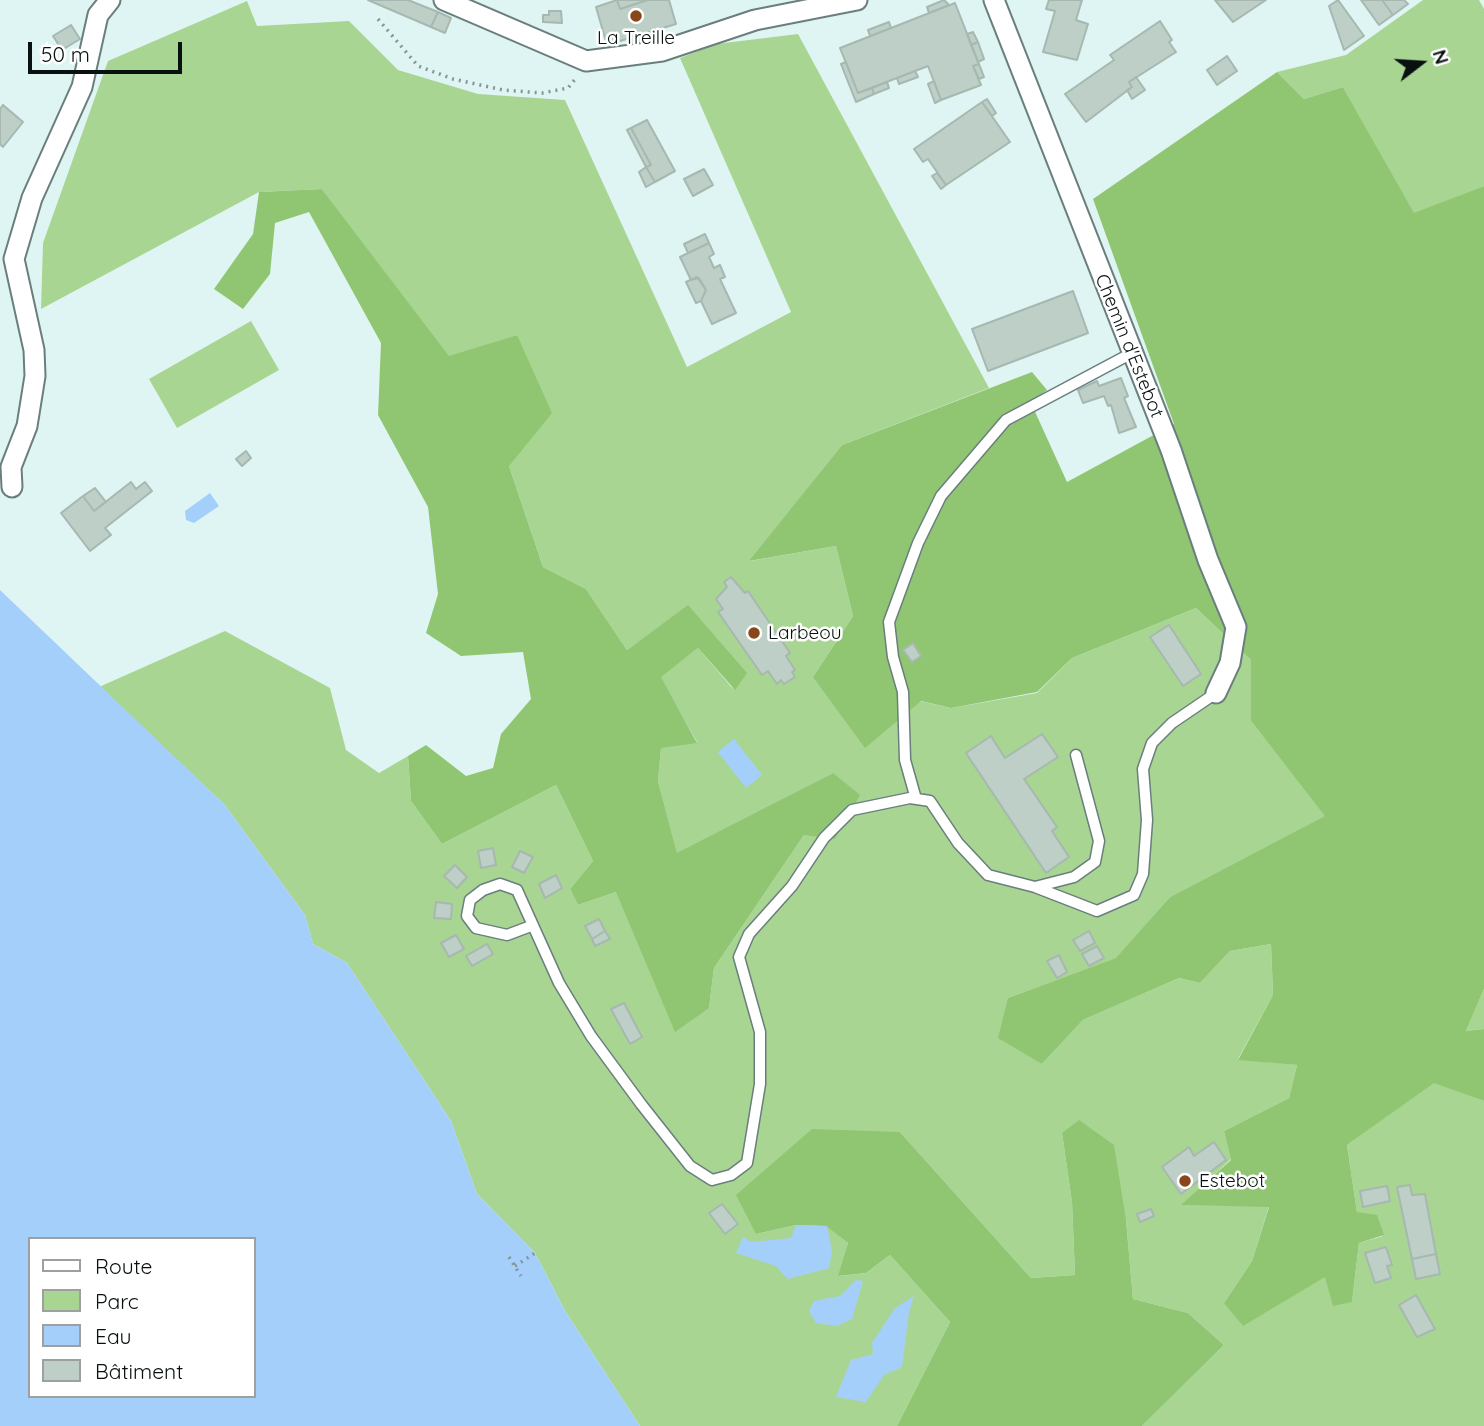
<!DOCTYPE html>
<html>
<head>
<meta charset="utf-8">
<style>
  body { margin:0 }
  #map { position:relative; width:1484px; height:1426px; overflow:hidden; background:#dff5f4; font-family:Quicksand,sans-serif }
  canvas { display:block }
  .legend { position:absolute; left:28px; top:1237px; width:228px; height:161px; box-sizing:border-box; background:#fff; border:2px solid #9da09f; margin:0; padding:9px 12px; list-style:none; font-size:21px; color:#091110 }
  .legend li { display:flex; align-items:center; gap:14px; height:35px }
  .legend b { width:35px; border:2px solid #9da09f }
  .north { position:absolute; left:1386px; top:28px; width:70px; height:70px; -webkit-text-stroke:5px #fff; paint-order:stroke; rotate:73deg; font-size:19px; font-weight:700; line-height:28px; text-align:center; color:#091110 }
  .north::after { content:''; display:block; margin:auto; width:24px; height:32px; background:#091110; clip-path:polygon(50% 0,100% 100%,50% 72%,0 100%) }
  .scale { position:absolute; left:28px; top:42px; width:154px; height:32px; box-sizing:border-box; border:4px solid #091110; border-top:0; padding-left:9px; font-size:21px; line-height:24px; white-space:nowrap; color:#091110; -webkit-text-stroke:5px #fff; paint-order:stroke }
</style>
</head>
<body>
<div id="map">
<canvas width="1484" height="1426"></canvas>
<ul class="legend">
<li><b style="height:9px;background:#fff"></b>Route</li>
<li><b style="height:19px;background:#a9d592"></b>Parc</li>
<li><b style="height:19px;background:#a5cffb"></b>Eau</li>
<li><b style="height:19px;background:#bdcfc6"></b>Bâtiment</li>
</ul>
<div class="north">N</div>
<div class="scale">50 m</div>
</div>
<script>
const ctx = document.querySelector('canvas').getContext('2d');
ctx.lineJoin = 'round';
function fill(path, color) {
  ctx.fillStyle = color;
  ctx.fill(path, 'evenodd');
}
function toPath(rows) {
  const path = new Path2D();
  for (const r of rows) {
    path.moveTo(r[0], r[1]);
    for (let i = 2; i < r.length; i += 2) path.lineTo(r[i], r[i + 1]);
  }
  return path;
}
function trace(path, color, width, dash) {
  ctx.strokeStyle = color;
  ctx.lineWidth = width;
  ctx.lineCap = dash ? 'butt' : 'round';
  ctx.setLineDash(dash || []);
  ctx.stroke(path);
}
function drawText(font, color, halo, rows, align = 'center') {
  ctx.font = font + ' Quicksand,sans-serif';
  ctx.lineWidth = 5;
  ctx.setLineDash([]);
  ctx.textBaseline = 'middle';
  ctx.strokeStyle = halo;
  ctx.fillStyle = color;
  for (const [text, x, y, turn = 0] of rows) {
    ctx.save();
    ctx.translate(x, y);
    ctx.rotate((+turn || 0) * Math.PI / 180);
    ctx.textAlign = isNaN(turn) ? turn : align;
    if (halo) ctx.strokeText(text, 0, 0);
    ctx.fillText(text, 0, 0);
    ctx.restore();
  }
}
fill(toPath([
  [1423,0,1479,0,1484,9,1484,186,1414,214,1343,87,1304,99,1277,72,1346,55],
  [247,1,257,26,349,21,398,70,478,94,565,100,687,367,791,312,680,58,716,44,798,34,989,388,842,445,750,561,836,546,853,616,813,677,951,708,1037,693,1072,658,1196,608,1251,660,1251,721,1326,816,1170,897,1117,958,1008,998,1042,1064,1083,1020,1179,978,1200,983,1230,951,1271,944,1273,995,1238,1059,1297,1065,1289,1098,1224,1131,1231,1159,1183,1205,1269,1206,1252,1261,1224,1303,1325,1276,1352,1302,1359,1243,1383,1236,1357,1212,1347,1145,1434,1082,1484,1101,1484,1426,1142,1426,1224,1345,1188,1313,1133,1299,1126,1220,1062,1133,1072,1202,1075,1275,1031,1278,900,1132,756,1234,796,1225,827,1226,848,1243,839,1276,866,1273,890,1255,950,1322,897,1426,640,1426,565,1311,535,1253,477,1194,451,1121,347,963,313,944,305,915,224,804,99,687,225,631,330,688,346,750,379,773,408,756,411,801,442,844,556,785,593,861,570,889,578,905,616,892,709,1008,714,968,804,835,833,773,677,854,658,781,661,747,697,742,660,677,698,648,734,690,688,606,627,650,586,589,543,567,509,466,517,335,449,357,322,189,259,192,41,309,43,243,108,61],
  [251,321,279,370,177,428,149,379],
  [1484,989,1484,1029,1466,1031]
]), '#a9d592');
fill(toPath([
  [1277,72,1304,99,1343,87,1414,213,1484,186,1484,989,1466,1031,1484,1029,1484,1101,1434,1083,1347,1145,1357,1212,1377,1215,1384,1235,1359,1243,1352,1302,1333,1306,1325,1277,1243,1326,1224,1303,1252,1261,1269,1207,1181,1205,1231,1160,1224,1131,1289,1098,1297,1065,1238,1060,1273,995,1271,944,1230,951,1200,983,1179,978,1083,1020,1042,1064,998,1038,1008,998,1116,958,1170,897,1325,816,1251,721,1251,660,1196,608,1072,658,1037,692,951,708,921,701,865,748,813,677,853,616,836,546,749,561,842,445,1032,372,1047,390,1031,403,1067,482,1174,424,1093,199],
  [322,189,449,356,517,335,552,413,509,466,543,567,586,589,627,650,688,605,747,673,735,690,698,648,661,677,697,743,661,748,658,781,677,853,833,773,860,795,835,839,804,835,714,968,709,1008,675,1032,616,892,578,905,570,889,593,861,556,785,442,844,411,801,408,756,426,745,466,776,493,768,501,734,531,699,523,652,461,656,426,633,438,594,428,507,378,415,381,343,309,212,275,223,270,274,243,309,214,289,253,234,259,192],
  [1079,1120,1114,1145,1126,1220,1133,1299,1188,1313,1224,1345,1142,1426,897,1426,950,1322,890,1255,866,1273,838,1276,848,1243,826,1226,796,1225,756,1234,736,1195,812,1129,900,1132,1031,1278,1075,1275,1072,1202,1062,1133]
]), '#90c672');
fill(toPath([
  [210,493,219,506,194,523,186,520,185,511],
  [0,590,224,804,305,915,313,944,347,963,451,1121,477,1194,535,1253,565,1311,640,1426,0,1426],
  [30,1239,254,1239,254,1396,30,1396],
  [734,739,762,775,746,788,718,752],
  [796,1225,827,1226,832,1251,829,1268,788,1279,776,1266,736,1253,743,1237,751,1242,791,1238],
  [856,1280,863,1281,852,1319,837,1326,816,1323,809,1311,814,1301,840,1296],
  [914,1296,909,1312,902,1367,884,1375,866,1402,836,1397,851,1360,873,1354,872,1343,895,1308]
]), '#a5cffb');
const building = toPath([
  [368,0,408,0,438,12,431,27,368,0],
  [617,0,648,0,620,9,617,0],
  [617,0,620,9,648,0,669,0,676,24,607,45,596,7,617,0],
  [944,0,949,5,929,13,927,7,944,0],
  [1049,0,1082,0,1076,20,1088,24,1077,60,1043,52,1055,11,1046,9,1049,0],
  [1215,0,1266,0,1233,22,1215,0],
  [1338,0,1364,36,1344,50,1329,6,1338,0],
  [1361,0,1382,0,1393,15,1379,25,1361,0],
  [1382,0,1404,0,1408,4,1393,15,1382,0],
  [955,3,979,64,973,66,981,85,941,100,928,66,858,93,840,48,955,3],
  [549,11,561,11,562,23,543,22,543,15,549,15,549,11],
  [438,12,451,18,445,33,431,27,438,12],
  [1160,21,1172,40,1169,42,1176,52,1129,82,1132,87,1086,122,1065,94,1114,60,1110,55,1160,21],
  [889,22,891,28,870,36,868,30,889,22],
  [71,25,80,39,62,50,53,36,71,25],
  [648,32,651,41,634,46,631,37,648,32],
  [973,32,978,42,971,45,967,34,973,32],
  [978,42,984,59,978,62,971,45,978,42],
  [1227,56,1237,71,1217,85,1207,70,1227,56],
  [846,62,858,93,872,88,874,94,856,102,841,64,846,62],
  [979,64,984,77,979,79,973,66,979,64],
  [915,71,918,77,899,84,897,78,915,71],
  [1136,77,1145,90,1132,99,1127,90,1132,87,1129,82,1136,77],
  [934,81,941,100,935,103,928,84,934,81],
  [887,82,889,88,874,94,872,88,887,82],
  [987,99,996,113,992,116,982,102,987,99],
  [982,102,1010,142,946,185,928,159,923,162,914,149,982,102],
  [3,105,23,122,3,147,0,144,0,109,3,105],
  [647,120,675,171,655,182,646,167,651,165,631,128,647,120],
  [631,128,651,165,646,167,627,130,631,128],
  [646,167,655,182,646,187,639,172,646,167],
  [704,169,713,185,693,196,684,179,704,169],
  [937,173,946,185,941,189,932,176,937,173],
  [705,234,709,243,688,253,684,244,705,234],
  [709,243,714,254,709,257,714,268,720,265,725,277,720,279,736,313,712,324,701,301,706,290,699,278,691,280,680,257,709,243],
  [697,277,706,290,701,301,696,303,686,282,697,277],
  [1073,291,1088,333,988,371,972,329,1073,291],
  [1121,378,1128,396,1124,398,1136,427,1119,433,1111,405,1108,406,1104,396,1083,403,1078,390,1097,381,1099,386,1121,378],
  [246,451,251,458,242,466,236,459,246,451],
  [131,482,136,489,145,482,152,491,105,528,111,535,90,551,61,513,83,496,94,511,131,482],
  [95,488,106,502,94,511,83,496,95,488],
  [731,577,745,593,748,591,790,653,786,656,795,670,792,672,795,677,784,684,781,680,777,684,768,671,762,675,718,612,723,609,716,599,727,587,724,582,731,577],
  [1169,625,1201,674,1183,686,1150,637,1169,625],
  [913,643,921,656,912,662,903,650,913,643],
  [1042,734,1058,757,1024,779,1057,827,1052,831,1069,857,1046,873,966,753,991,736,1005,758,1042,734],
  [493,848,496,865,481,868,478,851,493,848],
  [520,851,533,857,524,873,512,867,520,851],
  [455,865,467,877,457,888,444,876,455,865],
  [556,875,562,888,545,898,539,884,556,875],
  [436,902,452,904,451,919,434,918,436,902],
  [599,919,605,931,592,939,585,926,599,919],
  [605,931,610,939,595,946,592,939,605,931],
  [1089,931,1095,943,1080,951,1073,940,1089,931],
  [456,935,464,949,449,957,441,943,456,935],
  [487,944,493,954,472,966,466,956,487,944],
  [1097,946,1104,958,1089,966,1082,954,1097,946],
  [1059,955,1067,972,1057,978,1047,961,1059,955],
  [624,1003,642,1037,630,1044,611,1009,624,1003],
  [1214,1142,1226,1160,1181,1194,1162,1167,1189,1147,1194,1156,1214,1142],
  [1410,1185,1412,1195,1425,1194,1436,1254,1412,1259,1397,1187,1410,1185],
  [1387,1186,1390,1201,1363,1207,1360,1191,1387,1186],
  [722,1204,738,1224,725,1234,709,1213,722,1204],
  [1151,1209,1154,1216,1140,1222,1137,1214,1151,1209],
  [1386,1247,1392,1265,1387,1266,1391,1278,1375,1283,1365,1253,1386,1247],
  [1436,1254,1440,1274,1416,1279,1412,1259,1436,1254],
  [1416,1295,1435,1329,1417,1337,1399,1305,1416,1295]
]);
fill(building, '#bdcfc6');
trace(building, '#a6b8af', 2);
const service = toPath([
  [916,799,905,760,903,692,893,657,889,622,918,543,941,496,1006,420,1132,353],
  [1035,887,1097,911,1134,895,1143,874,1147,820,1143,769,1152,743,1172,723,1216,693],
  [531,926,507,935,476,928,467,916,470,900,483,890,500,884,517,890,559,983,591,1036,641,1104,690,1166,712,1180,731,1175,747,1163,760,1084,760,1032,739,957,749,934,792,886,824,838,852,810,910,798,930,801,958,843,988,875,1035,887,1074,877,1095,862,1099,841,1076,755]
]);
const minor = toPath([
  [444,0,586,61,662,51,755,20,857,0],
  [994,0,1171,450,1208,560,1236,627,1230,663,1216,693],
  [12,487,11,467,27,426,35,376,34,350,14,259,32,198,82,87,98,15,110,0]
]);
trace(service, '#6a7e7d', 13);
trace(minor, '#6a7e7d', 23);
trace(toPath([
  [378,19,418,66,453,79,503,90,542,93,568,88,576,78],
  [509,1257,521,1276],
  [515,1266,535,1253]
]), '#869695', 3.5, [2, 5]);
trace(service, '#fff', 10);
trace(minor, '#fff', 19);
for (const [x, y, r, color] of [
  [636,16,7,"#8a461b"],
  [754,633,7,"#8a461b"],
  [1185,1181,7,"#8a461b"]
]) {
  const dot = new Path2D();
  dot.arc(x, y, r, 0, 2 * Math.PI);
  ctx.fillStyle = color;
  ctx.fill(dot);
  trace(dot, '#fff', 2.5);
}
drawText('19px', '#091110', '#fff', [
  ["La Treille",636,38,"center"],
  ["Larbeou",768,633],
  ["Estebot",1199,1181]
], 'left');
drawText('19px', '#091110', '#fff', [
  ["Chemin d'Estebot",1129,346,68]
]);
</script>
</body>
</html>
